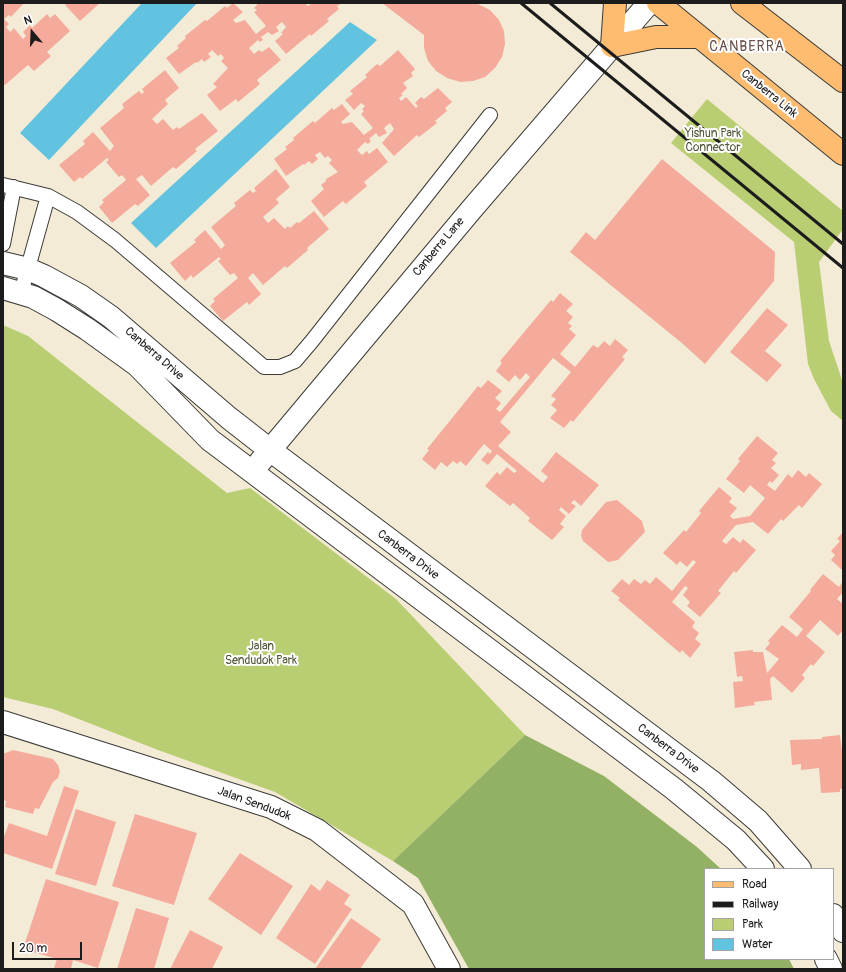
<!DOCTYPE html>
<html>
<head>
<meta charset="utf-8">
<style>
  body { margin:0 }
  #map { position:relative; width:846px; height:972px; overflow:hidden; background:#f3ebd6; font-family:Pangolin,sans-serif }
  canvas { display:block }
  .frame { position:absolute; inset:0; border:4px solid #1c1c1c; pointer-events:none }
  .legend { position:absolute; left:704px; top:868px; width:130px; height:92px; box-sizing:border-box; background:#fff; border:1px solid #a4a4a4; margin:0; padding:5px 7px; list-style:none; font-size:12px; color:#1c1c1c }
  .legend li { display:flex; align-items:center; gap:8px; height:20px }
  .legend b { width:20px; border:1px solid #a4a4a4 }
  .north { position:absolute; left:12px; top:12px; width:40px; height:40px; -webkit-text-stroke:3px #fff; paint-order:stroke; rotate:341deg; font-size:11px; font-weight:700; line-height:16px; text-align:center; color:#1c1c1c }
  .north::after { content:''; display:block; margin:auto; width:14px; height:18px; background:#1c1c1c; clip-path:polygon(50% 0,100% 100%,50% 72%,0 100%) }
  .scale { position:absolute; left:12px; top:942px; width:70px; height:18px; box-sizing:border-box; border:2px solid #1c1c1c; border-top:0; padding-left:5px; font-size:12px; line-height:14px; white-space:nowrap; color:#1c1c1c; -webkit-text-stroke:3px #fff; paint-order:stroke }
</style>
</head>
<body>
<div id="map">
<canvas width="846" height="972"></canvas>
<div class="frame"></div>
<ul class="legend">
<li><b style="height:5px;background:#fdbc6f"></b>Road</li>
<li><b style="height:5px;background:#1c1c1c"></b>Railway</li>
<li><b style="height:11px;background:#b9ce72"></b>Park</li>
<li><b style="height:11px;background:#62c3e0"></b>Water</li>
</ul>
<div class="north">N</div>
<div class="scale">20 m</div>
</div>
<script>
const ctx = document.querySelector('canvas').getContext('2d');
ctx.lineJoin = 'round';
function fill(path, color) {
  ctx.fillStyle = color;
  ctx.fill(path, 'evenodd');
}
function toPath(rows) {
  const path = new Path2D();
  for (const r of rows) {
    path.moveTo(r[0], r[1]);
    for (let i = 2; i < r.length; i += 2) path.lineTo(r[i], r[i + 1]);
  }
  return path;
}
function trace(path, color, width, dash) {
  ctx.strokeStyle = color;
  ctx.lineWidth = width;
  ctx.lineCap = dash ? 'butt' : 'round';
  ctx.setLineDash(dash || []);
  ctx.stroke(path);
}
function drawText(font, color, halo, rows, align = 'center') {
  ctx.font = font + ' Pangolin,sans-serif';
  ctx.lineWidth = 4;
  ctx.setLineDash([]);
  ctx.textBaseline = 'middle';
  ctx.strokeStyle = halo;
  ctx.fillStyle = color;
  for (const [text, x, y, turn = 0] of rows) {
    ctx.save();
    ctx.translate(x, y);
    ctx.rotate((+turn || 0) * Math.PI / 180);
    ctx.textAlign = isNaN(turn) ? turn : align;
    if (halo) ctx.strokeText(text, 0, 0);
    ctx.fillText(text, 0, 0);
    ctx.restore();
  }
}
fill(toPath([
  [707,99,843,211,843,229,819,262,829,341,843,383,843,421,831,411,814,379,808,364,794,242,671,143],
  [3,325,28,336,227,493,250,488,396,599,525,735,393,861,275,792,158,750,53,709,3,697]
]), '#b9ce72');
fill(toPath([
  [525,735,604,776,697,847,721,869,705,869,705,959,789,959,794,969,469,969,418,878,393,861]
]), '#92b164');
fill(toPath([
  [142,3,197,3,49,160,20,133],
  [350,22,377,40,156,248,131,223]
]), '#62c3e0');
fill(toPath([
  [3,3,24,3,11,17,9,15,4,19,9,24,6,27,10,32,14,28,23,39,26,36,23,32,30,25,32,28,47,14,50,18,55,14,70,31,47,52,51,56,34,71,28,65,5,85,3,83],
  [67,3,100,3,80,21,65,5],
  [233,3,243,12,233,20,236,23,245,20,256,34,266,26,254,12,257,10,254,8,257,5,256,3,305,3,308,6,311,4,309,3,342,3,337,6,339,9,327,19,329,21,311,36,310,34,286,54,275,41,283,34,281,33,286,27,282,22,276,27,279,31,272,35,268,32,261,37,263,40,260,42,258,40,249,48,254,54,259,50,262,52,269,47,281,60,257,80,260,84,238,102,236,99,220,111,207,95,217,87,213,84,228,68,221,61,224,58,221,54,218,56,212,50,208,54,211,57,204,62,202,59,197,63,196,62,179,74,166,58,179,48,177,46,186,38,185,36,205,20,207,21,225,6,227,8],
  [382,3,478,4,490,10,499,20,504,31,505,44,502,57,495,68,485,77,473,81,460,82,447,78,436,71,428,61,424,48,424,35],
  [398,50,415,69,411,73,413,76,403,83,407,88,401,94,403,95,399,98,401,101,406,97,416,108,418,106,415,103,421,97,424,99,438,88,452,102,445,108,447,111,435,121,437,123,419,137,417,135,394,156,382,143,394,129,390,123,384,128,387,133,379,137,376,133,369,139,371,141,368,144,365,142,357,150,362,155,367,151,369,154,377,148,388,162,364,182,367,186,346,204,343,201,324,217,311,201,324,189,321,185,326,181,326,179,338,172,329,163,332,160,328,156,325,158,320,152,315,155,318,159,312,164,309,161,304,165,303,164,286,176,274,159,287,149,285,147,294,140,293,138,313,121,315,123,332,108,334,110,342,104,350,114,341,122,343,124,352,122,364,135,373,128,361,114,364,111,362,109,365,106,361,103,354,110,345,100,353,94,350,91,367,77,365,75,377,64,380,66],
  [165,70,179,88,165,100,168,104,152,119,157,124,163,119,173,130,177,127,179,129,202,113,218,131,195,149,197,151,176,169,173,167,151,186,142,175,136,179,150,195,138,206,135,204,112,223,99,207,104,202,102,200,126,180,122,175,119,177,106,162,109,160,107,158,82,179,80,177,74,182,59,165,85,144,83,141,93,132,110,151,114,146,100,128,124,108,122,104,139,91,142,94,144,92,142,89],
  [662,159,775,252,774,281,705,364,683,344,570,252,586,232,595,240],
  [276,169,290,187,276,199,279,203,263,217,268,223,274,218,285,229,288,226,290,228,297,222,299,223,314,211,329,229,307,248,308,250,287,268,285,266,263,285,253,273,248,278,261,294,249,305,247,302,223,321,210,306,215,301,213,299,238,278,234,273,230,275,218,261,221,259,219,257,193,278,191,275,185,281,170,263,196,242,194,240,205,230,221,249,225,245,211,227,236,206,234,203,250,190,253,193,256,191,254,188],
  [560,293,573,304,566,311,573,317,568,323,572,326,569,329,576,335,560,354,575,367,593,345,598,348,604,341,610,346,615,339,628,350,622,357,625,359,573,422,571,420,564,428,550,418,557,410,551,405,556,399,551,396,571,372,553,358,500,422,511,432,498,446,543,483,548,477,541,471,556,452,599,485,581,506,574,500,571,503,576,506,569,514,561,507,559,510,566,516,560,524,564,527,552,540,528,521,530,518,513,503,510,506,485,486,497,472,500,475,507,467,514,473,517,471,497,454,488,465,481,460,488,452,490,454,492,451,484,444,466,466,460,461,457,464,453,461,447,467,441,462,435,470,422,459,429,450,427,449,478,386,481,388,488,380,502,391,495,398,501,403,496,409,500,412,530,377,526,373,520,380,515,375,509,382,496,371,502,363,500,361,551,300,553,302],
  [767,308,788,325,765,351,782,365,767,382,730,352],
  [757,436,778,453,772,460,776,463,771,468,779,475,772,483,770,481,767,485,775,491,788,474,792,478,798,470,806,477,809,473,822,484,802,508,799,505,783,521,781,519,768,534,753,522,736,525,722,541,726,544,733,537,740,543,743,539,756,550,736,573,734,571,718,591,721,593,700,617,687,606,690,602,683,595,688,588,685,586,672,602,695,622,692,627,699,633,695,639,701,644,690,658,682,650,680,653,618,600,620,598,611,591,622,579,629,585,634,579,641,584,645,580,650,584,656,577,672,591,696,562,693,560,687,567,680,561,677,565,663,553,684,530,686,532,701,513,699,511,719,487,732,498,729,502,737,508,730,516,733,519,750,516,765,498,750,485,744,493,726,479,740,461,738,459],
  [617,500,642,521,645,532,618,560,608,562,583,541,581,536,582,530,606,502],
  [843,532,843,571,831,560,835,555,831,551,840,541,837,539],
  [823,574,839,587,843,581,843,592,837,599,843,604,843,630,838,636,820,620,806,636,825,652,813,666,811,664,802,675,805,678,792,693,773,676,770,679,772,700,754,702,755,705,735,708,733,682,743,681,742,676,737,677,734,652,753,650,753,652,763,652,767,673,779,659,765,649,770,643,768,641,782,625,797,637,803,629,789,617,811,591,810,590],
  [840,735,843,760,843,789,840,789,840,792,821,793,819,768,801,770,801,764,792,765,790,740,822,739,822,737],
  [13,750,53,759,58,765,60,771,58,778,53,782,39,809,35,808,33,814,5,807,6,801,3,800,3,754],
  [64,786,79,791,52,869,3,853,3,839,9,823,47,836],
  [76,809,116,822,96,886,55,874],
  [135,814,197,833,174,905,112,886],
  [240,853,293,886,261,935,208,899],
  [46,879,119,902,98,968,73,960,71,969,58,969,54,968,57,959,23,949],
  [327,880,350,895,344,904,352,909,315,964,276,938,311,884,320,891],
  [136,908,169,918,154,969,117,969],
  [351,918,381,939,360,969,315,969],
  [190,930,223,947,212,969,170,969]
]), '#f5ab9c');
const lane = toPath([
  [3,185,48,196,77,212,115,240,264,367,280,367,295,361,312,341,490,115],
  [3,244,14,187],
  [21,293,48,196]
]);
const street = toPath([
  [3,263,28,269,44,276,81,296,111,317,229,418,270,450,711,781,758,821,800,869],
  [3,288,33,297,57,310,87,329,137,365,210,440,674,789,736,840,763,869],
  [260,462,471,210,649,3],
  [3,722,271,807,317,830,413,904,449,969],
  [833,915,843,931],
  [826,959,831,969]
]);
const primary = toPath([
  [615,3,612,46,656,37,698,37],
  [658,3,843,154],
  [742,3,843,81]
]);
trace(lane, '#3c3b38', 16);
trace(street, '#3c3b38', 24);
trace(primary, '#3c3b38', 24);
trace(lane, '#fff', 14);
trace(street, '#fff', 22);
trace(primary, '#fdbc6f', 22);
trace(toPath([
  [521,3,843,268],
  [550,3,843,244]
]), '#1c1c1c', 3);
drawText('12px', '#1c1c1c', '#fff', [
  ["Canberra Link",769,94,39],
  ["Canberra Lane",439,247,-50],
  ["Canberra Drive",154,354,41],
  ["Canberra Drive",408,555,37],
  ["Canberra Drive",668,749,37],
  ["Jalan Sendudok",254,804,20]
]);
drawText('12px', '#535a3a', '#fff', [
  ["Yishun Park",713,134],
  ["Connector",713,148],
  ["Jalan",261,647],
  ["Sendudok Park",261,661]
]);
ctx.letterSpacing = '1px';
drawText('14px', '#684e49', '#fff', [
  ["CANBERRA",747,47]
]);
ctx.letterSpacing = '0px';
</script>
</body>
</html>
